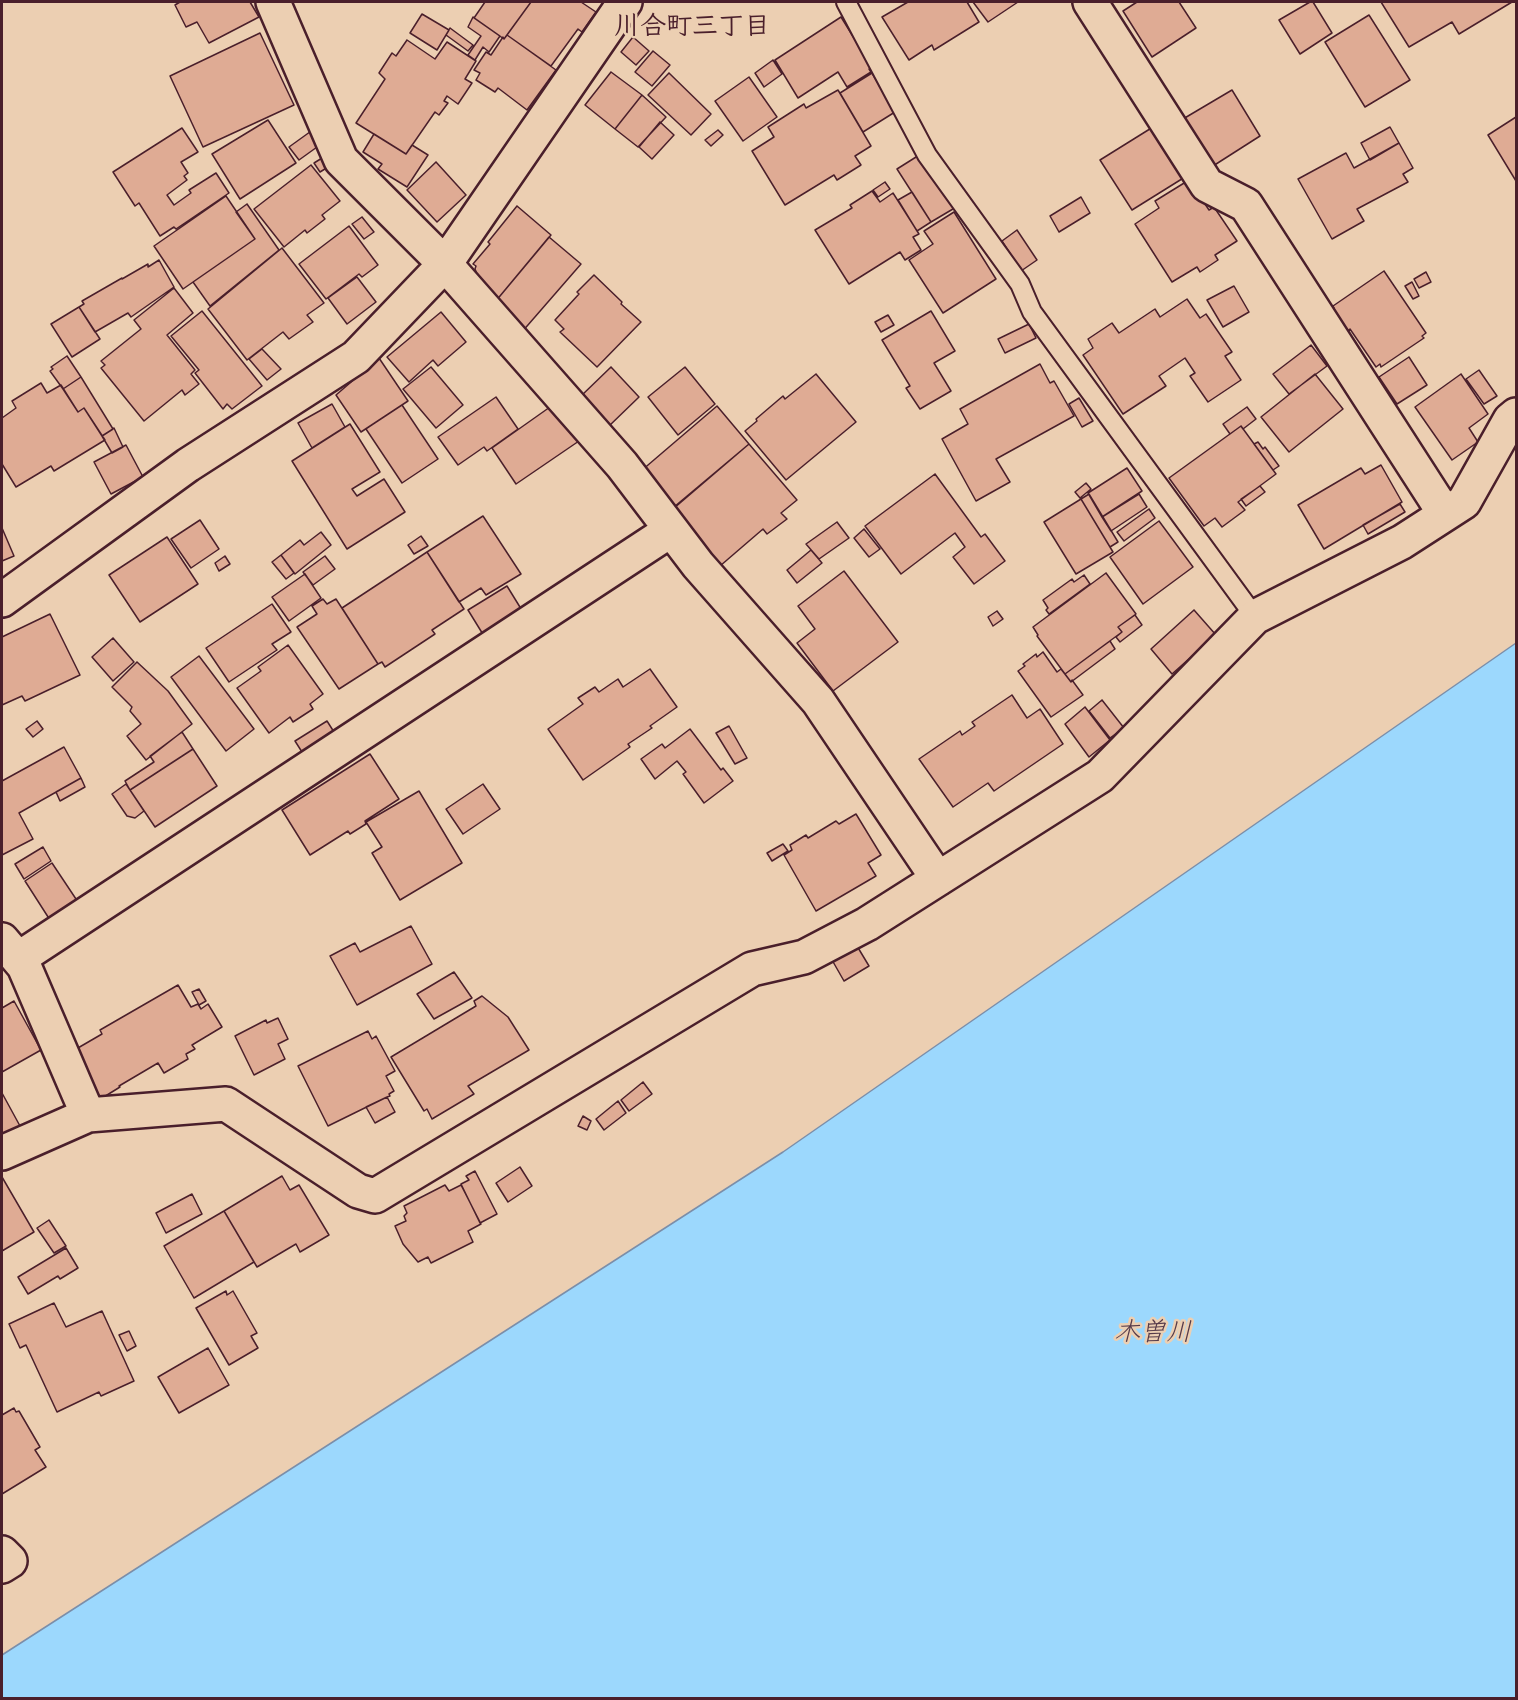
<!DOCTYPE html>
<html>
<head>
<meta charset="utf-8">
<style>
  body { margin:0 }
  #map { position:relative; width:1518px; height:1700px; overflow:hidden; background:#eccfb2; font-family:Dekko,sans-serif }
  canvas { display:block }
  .frame { position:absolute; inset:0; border:3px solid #4a1f2b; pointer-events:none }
</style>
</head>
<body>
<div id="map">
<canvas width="1518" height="1700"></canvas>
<div class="frame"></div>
</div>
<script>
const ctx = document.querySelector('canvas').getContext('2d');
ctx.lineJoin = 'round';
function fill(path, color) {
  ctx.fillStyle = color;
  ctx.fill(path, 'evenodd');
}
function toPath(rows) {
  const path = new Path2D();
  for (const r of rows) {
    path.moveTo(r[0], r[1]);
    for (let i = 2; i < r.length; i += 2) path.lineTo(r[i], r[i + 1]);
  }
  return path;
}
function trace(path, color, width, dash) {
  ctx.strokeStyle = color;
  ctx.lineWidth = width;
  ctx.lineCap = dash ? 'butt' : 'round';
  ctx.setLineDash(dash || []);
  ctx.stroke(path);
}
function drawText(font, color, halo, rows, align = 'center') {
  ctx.font = font + ' Dekko,"Klee One",sans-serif';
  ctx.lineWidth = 5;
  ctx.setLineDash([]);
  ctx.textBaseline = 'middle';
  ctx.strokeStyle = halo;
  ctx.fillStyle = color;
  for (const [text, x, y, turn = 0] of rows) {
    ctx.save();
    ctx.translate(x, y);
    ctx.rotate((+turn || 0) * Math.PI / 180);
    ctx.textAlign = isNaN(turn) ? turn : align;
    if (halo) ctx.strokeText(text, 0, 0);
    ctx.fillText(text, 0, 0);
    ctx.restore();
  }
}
const water = toPath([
  [1516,643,1516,1698,2,1698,2,1655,783,1152,1516,643]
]);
fill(water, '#9cd8fd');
trace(water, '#7b8ea9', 1.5);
const building = toPath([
  [180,2,250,2,259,17,209,43,197,22,186,27,175,5,180,2],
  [485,2,531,2,504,39,474,18,485,2],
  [531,2,581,2,596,12,582,32,578,29,551,66,507,35,531,2],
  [908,2,967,2,979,22,934,50,932,45,909,60,882,17,908,2],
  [973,2,1018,2,988,22,973,2],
  [1137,2,1179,2,1196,28,1152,57,1123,11,1137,2],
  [1310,2,1313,2,1332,33,1300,54,1279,20,1310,2],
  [1381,2,1512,2,1459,34,1452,22,1409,47,1381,2],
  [422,14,449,30,437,50,410,33,422,14],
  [1369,15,1410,80,1365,107,1325,42,1369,15],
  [473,17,500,36,489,52,483,47,475,60,468,55,481,36,468,27,473,17],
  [841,17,872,67,869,69,871,72,847,87,838,72,798,98,775,60,841,17],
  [450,28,473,45,468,51,446,35,450,28],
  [260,33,294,105,203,147,170,76,260,33],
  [507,35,556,70,527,110,498,88,495,92,476,80,480,73,474,70,486,52,491,55,503,37,504,39,507,35],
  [633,37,649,51,636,65,621,52,633,37],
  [407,40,435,59,447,42,476,61,465,79,472,83,458,104,447,96,444,101,448,103,439,115,435,112,406,154,356,123,385,79,379,73,392,53,396,56,407,40],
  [653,51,670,65,652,86,635,72,653,51],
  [773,60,782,74,764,87,755,73,773,60],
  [611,72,642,95,615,129,585,105,611,72],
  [669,73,711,114,691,135,648,95,669,73],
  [872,73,895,112,863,132,840,93,872,73],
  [749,77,777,117,743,141,715,101,749,77],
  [838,90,871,146,855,156,861,165,837,180,834,175,785,205,752,151,774,137,768,127,804,104,806,108,838,90],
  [1232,90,1260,136,1213,166,1183,119,1232,90],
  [642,95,666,117,638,147,615,129,642,95],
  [1516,117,1516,181,1488,135,1516,117],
  [268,120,296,163,240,199,212,154,268,120],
  [660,122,674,135,652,159,639,147,660,122],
  [1153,127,1185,177,1132,210,1100,160,1153,127],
  [1390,127,1399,143,1370,160,1361,143,1390,127],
  [182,128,198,152,181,162,188,173,184,176,187,180,167,195,174,205,191,193,189,190,216,173,229,193,176,229,174,227,160,236,139,203,135,206,113,172,182,128],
  [314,129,324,142,299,160,289,147,314,129],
  [718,130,723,135,711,146,705,140,718,130],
  [374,134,406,154,412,145,428,155,407,187,378,169,382,164,363,152,374,134],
  [1399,143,1413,168,1403,174,1408,182,1357,209,1364,221,1332,239,1298,179,1346,153,1354,168,1399,143],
  [924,152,958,206,931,222,897,169,924,152],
  [327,155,333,164,320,172,314,163,327,155],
  [436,162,466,195,437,222,407,190,436,162],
  [311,165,340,201,322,215,325,219,307,233,305,230,284,247,254,209,311,165],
  [1189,180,1209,210,1214,207,1237,241,1215,255,1218,260,1200,272,1197,267,1172,282,1135,224,1159,208,1155,201,1189,180],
  [885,182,890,189,878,197,873,190,885,182],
  [872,191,880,202,893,193,919,234,913,237,921,250,905,260,900,252,849,284,815,230,852,208,850,205,872,191],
  [912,192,931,222,917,231,898,200,912,192],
  [226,196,255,239,183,289,154,246,226,196],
  [1081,197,1090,213,1059,232,1050,216,1081,197],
  [247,204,279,250,210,306,193,282,255,239,236,212,247,204],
  [517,206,551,235,495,302,482,287,475,269,476,266,473,264,490,244,488,242,517,206],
  [954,212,996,279,943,313,909,260,933,244,924,231,954,212],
  [362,217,374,232,364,239,352,224,362,217],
  [349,226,378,265,362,277,359,274,326,299,299,264,349,226],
  [1017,230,1037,260,1021,271,1002,241,1017,230],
  [549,237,581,264,521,333,495,302,549,237],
  [282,248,324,303,307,315,313,322,289,339,283,332,247,360,208,309,282,248],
  [159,260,174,287,131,317,128,313,95,332,79,307,84,304,82,301,122,278,122,279,148,264,148,267,159,260],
  [1384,271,1426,333,1422,336,1424,338,1381,367,1380,364,1376,367,1350,329,1346,332,1331,310,1334,308,1333,306,1384,271],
  [1426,272,1431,282,1419,288,1414,279,1426,272],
  [594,275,622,302,621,304,641,322,597,367,560,332,564,329,555,320,579,294,577,292,594,275],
  [357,277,376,302,347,324,328,298,357,277],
  [1412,282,1419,296,1413,299,1405,286,1412,282],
  [1234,286,1249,312,1223,327,1207,300,1234,286],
  [174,288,193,313,167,335,195,370,191,374,199,384,185,395,182,390,144,421,101,368,105,365,101,361,141,329,134,320,174,288],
  [1187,299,1200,318,1206,314,1232,352,1225,356,1241,380,1208,402,1190,376,1195,373,1185,358,1159,376,1166,386,1123,414,1083,355,1093,348,1088,339,1112,323,1119,333,1155,309,1160,317,1187,299],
  [79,307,100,339,72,357,51,324,79,307],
  [202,311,262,386,232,409,227,404,223,409,195,373,199,370,171,336,202,311],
  [931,311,955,351,934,363,951,391,920,409,906,388,910,386,882,340,931,311],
  [441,312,466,342,438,366,433,360,409,382,387,357,441,312],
  [888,315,894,325,881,332,875,322,888,315],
  [1029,324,1036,338,1005,353,998,339,1029,324],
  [1311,345,1327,366,1289,394,1273,374,1311,345],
  [262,349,281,369,267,380,249,359,262,349],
  [67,356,81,377,63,389,50,371,53,369,51,367,67,356],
  [1409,357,1427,385,1397,404,1379,377,1409,357],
  [379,358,408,401,361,432,336,395,379,358],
  [1040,364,1050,383,1054,381,1074,416,996,459,1010,482,976,501,942,439,968,424,960,409,1040,364],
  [431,367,463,405,436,428,403,389,431,367],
  [611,367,639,397,608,427,580,397,611,367],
  [685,367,715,404,678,435,648,397,685,367],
  [1479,370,1497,396,1484,404,1466,379,1479,370],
  [816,374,856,422,786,480,745,431,757,421,756,419,783,396,785,399,816,374],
  [1315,374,1343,409,1289,452,1261,417,1315,374],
  [1461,374,1488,414,1469,428,1478,442,1452,460,1415,407,1461,374],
  [81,377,113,429,102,436,84,408,78,412,63,389,81,377],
  [41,383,47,393,61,385,78,412,84,408,105,440,54,471,51,466,16,487,2,464,2,418,16,408,12,401,41,383],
  [496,397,518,429,487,451,484,447,458,465,438,437,496,397],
  [1079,398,1093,421,1082,427,1069,404,1079,398],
  [332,404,345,427,312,448,298,423,332,404],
  [402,405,438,459,402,483,366,429,402,405],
  [717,406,749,444,673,509,641,471,717,406],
  [550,407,579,441,516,484,492,448,550,407],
  [1247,407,1256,419,1243,429,1241,426,1230,434,1223,424,1247,407],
  [350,424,380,472,352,489,357,496,384,479,405,512,347,549,292,461,350,424],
  [1241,426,1276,474,1238,502,1245,510,1222,527,1215,518,1204,526,1169,478,1241,426],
  [114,428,123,447,112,453,102,436,114,428],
  [1258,442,1263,449,1265,447,1279,466,1273,470,1254,444,1258,442],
  [749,444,797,500,781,513,787,519,767,534,763,529,720,566,675,514,674,507,749,444],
  [126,445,143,477,111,494,94,462,126,445],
  [1381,465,1402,502,1324,549,1298,505,1361,468,1365,474,1381,465],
  [1127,468,1142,491,1102,517,1088,493,1127,468],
  [935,474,981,537,985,534,1005,561,974,584,953,557,965,547,955,533,901,574,865,526,935,474],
  [1086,483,1091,489,1080,498,1075,492,1086,483],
  [1260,486,1265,492,1246,506,1241,499,1260,486],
  [1089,494,1118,542,1110,547,1081,499,1089,494],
  [1139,494,1147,507,1111,531,1102,517,1139,494],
  [1081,499,1113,552,1076,574,1044,522,1081,499],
  [1400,504,1405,512,1368,534,1363,525,1400,504],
  [1149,509,1155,518,1124,541,1117,532,1149,509],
  [483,516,521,574,486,595,481,588,459,602,427,552,483,516],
  [200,520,219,549,191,568,171,539,200,520],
  [1159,521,1193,567,1143,604,1110,557,1159,521],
  [837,522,849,538,819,559,806,544,837,522],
  [2,528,14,556,2,561,2,528],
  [864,529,880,549,869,557,854,538,864,529],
  [321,532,331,545,295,574,281,555,300,540,304,545,321,532],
  [421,536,428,546,414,554,408,545,421,536],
  [167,537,198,584,140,622,109,575,167,537],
  [811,550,822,563,797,583,787,570,811,550],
  [427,552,464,609,432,630,435,634,385,667,382,662,378,664,342,608,427,552],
  [281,555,294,573,286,579,272,562,281,555],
  [225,556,230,564,219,571,215,563,225,556],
  [325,556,335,569,313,585,303,572,325,556],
  [844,571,898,642,833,691,797,643,815,629,798,606,844,571],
  [1106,573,1136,614,1118,627,1122,632,1065,674,1037,636,1038,635,1033,627,1106,573],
  [305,574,321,598,289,621,272,597,305,574],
  [1084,575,1090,584,1049,614,1046,610,1048,608,1043,600,1072,579,1074,582,1084,575],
  [507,586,523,612,484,636,468,610,507,586],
  [323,599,327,604,336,599,378,664,339,689,297,627,317,614,312,606,323,599],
  [272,604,291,632,272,644,277,650,229,682,206,648,272,604],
  [1194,610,1216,635,1172,674,1151,649,1194,610],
  [997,611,1003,619,993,626,988,617,997,611],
  [50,614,80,675,25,701,22,696,2,705,2,637,50,614],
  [1135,615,1142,625,1120,642,1116,637,1122,632,1118,627,1135,615],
  [113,638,134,662,113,681,92,657,113,638],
  [1110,641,1115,649,1071,682,1065,674,1110,641],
  [288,645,323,694,310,704,313,709,293,722,290,717,269,733,237,688,261,671,258,667,288,645],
  [1043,652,1057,672,1061,669,1071,682,1072,680,1083,695,1051,717,1018,671,1025,666,1023,664,1036,654,1037,657,1043,652],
  [199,656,254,729,226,751,171,677,199,656],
  [137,662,168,691,192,724,146,760,127,736,141,724,130,711,132,707,112,687,137,662],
  [650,669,677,707,650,726,652,728,628,744,630,747,583,780,548,729,583,704,578,698,595,687,599,692,618,679,623,687,650,669],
  [1012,695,1027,718,1040,709,1063,744,994,791,988,783,953,807,919,759,960,731,962,735,975,726,972,722,1012,695],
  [1102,700,1124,728,1110,738,1089,711,1102,700],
  [1085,707,1110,740,1089,757,1065,724,1085,707],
  [37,721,43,729,33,737,26,729,37,721],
  [327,721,334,732,302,752,295,741,327,721],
  [729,726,747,758,735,764,716,733,729,726],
  [690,729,721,770,723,768,733,781,704,803,683,774,686,772,677,761,655,779,641,759,662,744,665,748,690,729],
  [182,732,193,749,130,790,125,781,154,762,150,756,182,732],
  [64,747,81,778,19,813,33,839,2,855,2,781,64,747],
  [193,749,217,786,155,827,130,790,193,749],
  [370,754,399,799,365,821,366,824,350,834,348,831,310,855,282,810,370,754],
  [81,778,85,787,60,801,56,792,81,778],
  [126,784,144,811,135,818,127,816,112,794,126,784],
  [483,784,500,809,463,834,446,809,483,784],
  [419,791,462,863,400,900,372,853,382,847,366,822,419,791],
  [856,814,881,855,868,863,876,876,816,911,784,855,792,850,790,845,806,835,808,838,836,821,839,824,856,814],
  [783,844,788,851,772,861,767,853,783,844],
  [43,847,51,861,24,879,15,864,43,847],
  [52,863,78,902,50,920,25,881,52,863],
  [411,926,432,964,357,1005,330,956,355,943,360,952,411,926],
  [857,946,869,966,844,981,832,960,857,946],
  [454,972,472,998,434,1019,417,994,454,972],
  [178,985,191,1007,198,1004,201,1009,208,1004,222,1027,192,1045,195,1049,186,1054,188,1059,164,1073,158,1063,119,1086,120,1087,99,1100,71,1052,102,1034,100,1030,178,985],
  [199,989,206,1001,199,1005,192,992,199,989],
  [482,996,508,1017,529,1050,468,1086,474,1094,432,1119,427,1109,424,1111,391,1057,476,1006,474,1001,482,996],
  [14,1001,41,1050,2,1072,2,1008,14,1001],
  [278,1018,288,1039,278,1044,285,1059,254,1075,235,1036,266,1020,267,1023,278,1018],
  [368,1031,372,1039,376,1036,395,1071,386,1076,394,1091,389,1094,390,1096,387,1097,328,1126,298,1066,368,1031],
  [643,1082,652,1094,629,1111,621,1100,643,1082],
  [2,1093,20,1126,2,1136,2,1093],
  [387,1097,395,1112,375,1123,366,1107,387,1097],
  [618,1101,626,1113,604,1130,596,1119,618,1101],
  [583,1116,591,1121,587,1130,578,1126,583,1116],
  [520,1167,532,1186,508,1202,496,1183,520,1167],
  [475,1171,497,1214,480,1223,461,1184,469,1180,466,1176,475,1171],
  [282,1176,290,1190,299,1185,329,1235,300,1252,296,1244,257,1267,224,1211,282,1176],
  [2,1177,34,1232,2,1251,2,1177],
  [445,1185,449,1191,461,1185,481,1224,468,1231,473,1242,431,1263,428,1257,418,1262,403,1244,395,1226,406,1221,404,1216,407,1213,404,1206,445,1185],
  [192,1194,202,1214,166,1233,156,1213,192,1194],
  [224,1211,254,1262,194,1298,164,1246,224,1211],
  [49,1220,66,1246,54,1253,37,1228,49,1220],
  [66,1248,78,1268,60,1279,58,1276,28,1294,18,1277,66,1248],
  [226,1291,227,1295,233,1291,257,1333,251,1336,258,1348,229,1365,196,1308,226,1291],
  [54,1303,66,1327,102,1311,134,1381,101,1396,99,1392,57,1412,26,1345,20,1348,9,1324,54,1303],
  [129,1331,136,1346,127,1351,119,1335,129,1331],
  [208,1348,229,1385,179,1413,158,1377,208,1348],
  [14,1408,16,1412,19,1411,40,1447,35,1450,46,1467,2,1494,2,1415,14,1408]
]);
fill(building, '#dfab94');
trace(building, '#4a1f2b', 1.5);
const service = toPath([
  [846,2,927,155,1020,284,1032,312,1255,617]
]);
const minor = toPath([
  [273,2,341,160,445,264,622,465,698,565,818,701,938,879],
  [1090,2,1207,185,1246,205,1445,514],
  [2,600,188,465,356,357,445,264,625,2],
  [2,940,24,966,88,1115,2,1153],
  [18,959,671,530],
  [88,1115,226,1104,358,1191,375,1196,752,969,804,957,867,924,1100,776,1255,617,1402,542,1464,502,1510,420,1516,415],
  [2,1553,10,1561,2,1566]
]);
trace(service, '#4a1f2b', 22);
trace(minor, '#4a1f2b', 38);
trace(service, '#eccfb2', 18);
trace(minor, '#eccfb2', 33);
drawText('bold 26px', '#4a1f2b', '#eccfb2', [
  ["川合町三丁目",692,30]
]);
drawText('italic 26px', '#563b4a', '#eccfb2', [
  ["木曽川",1153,1336]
]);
</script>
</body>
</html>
